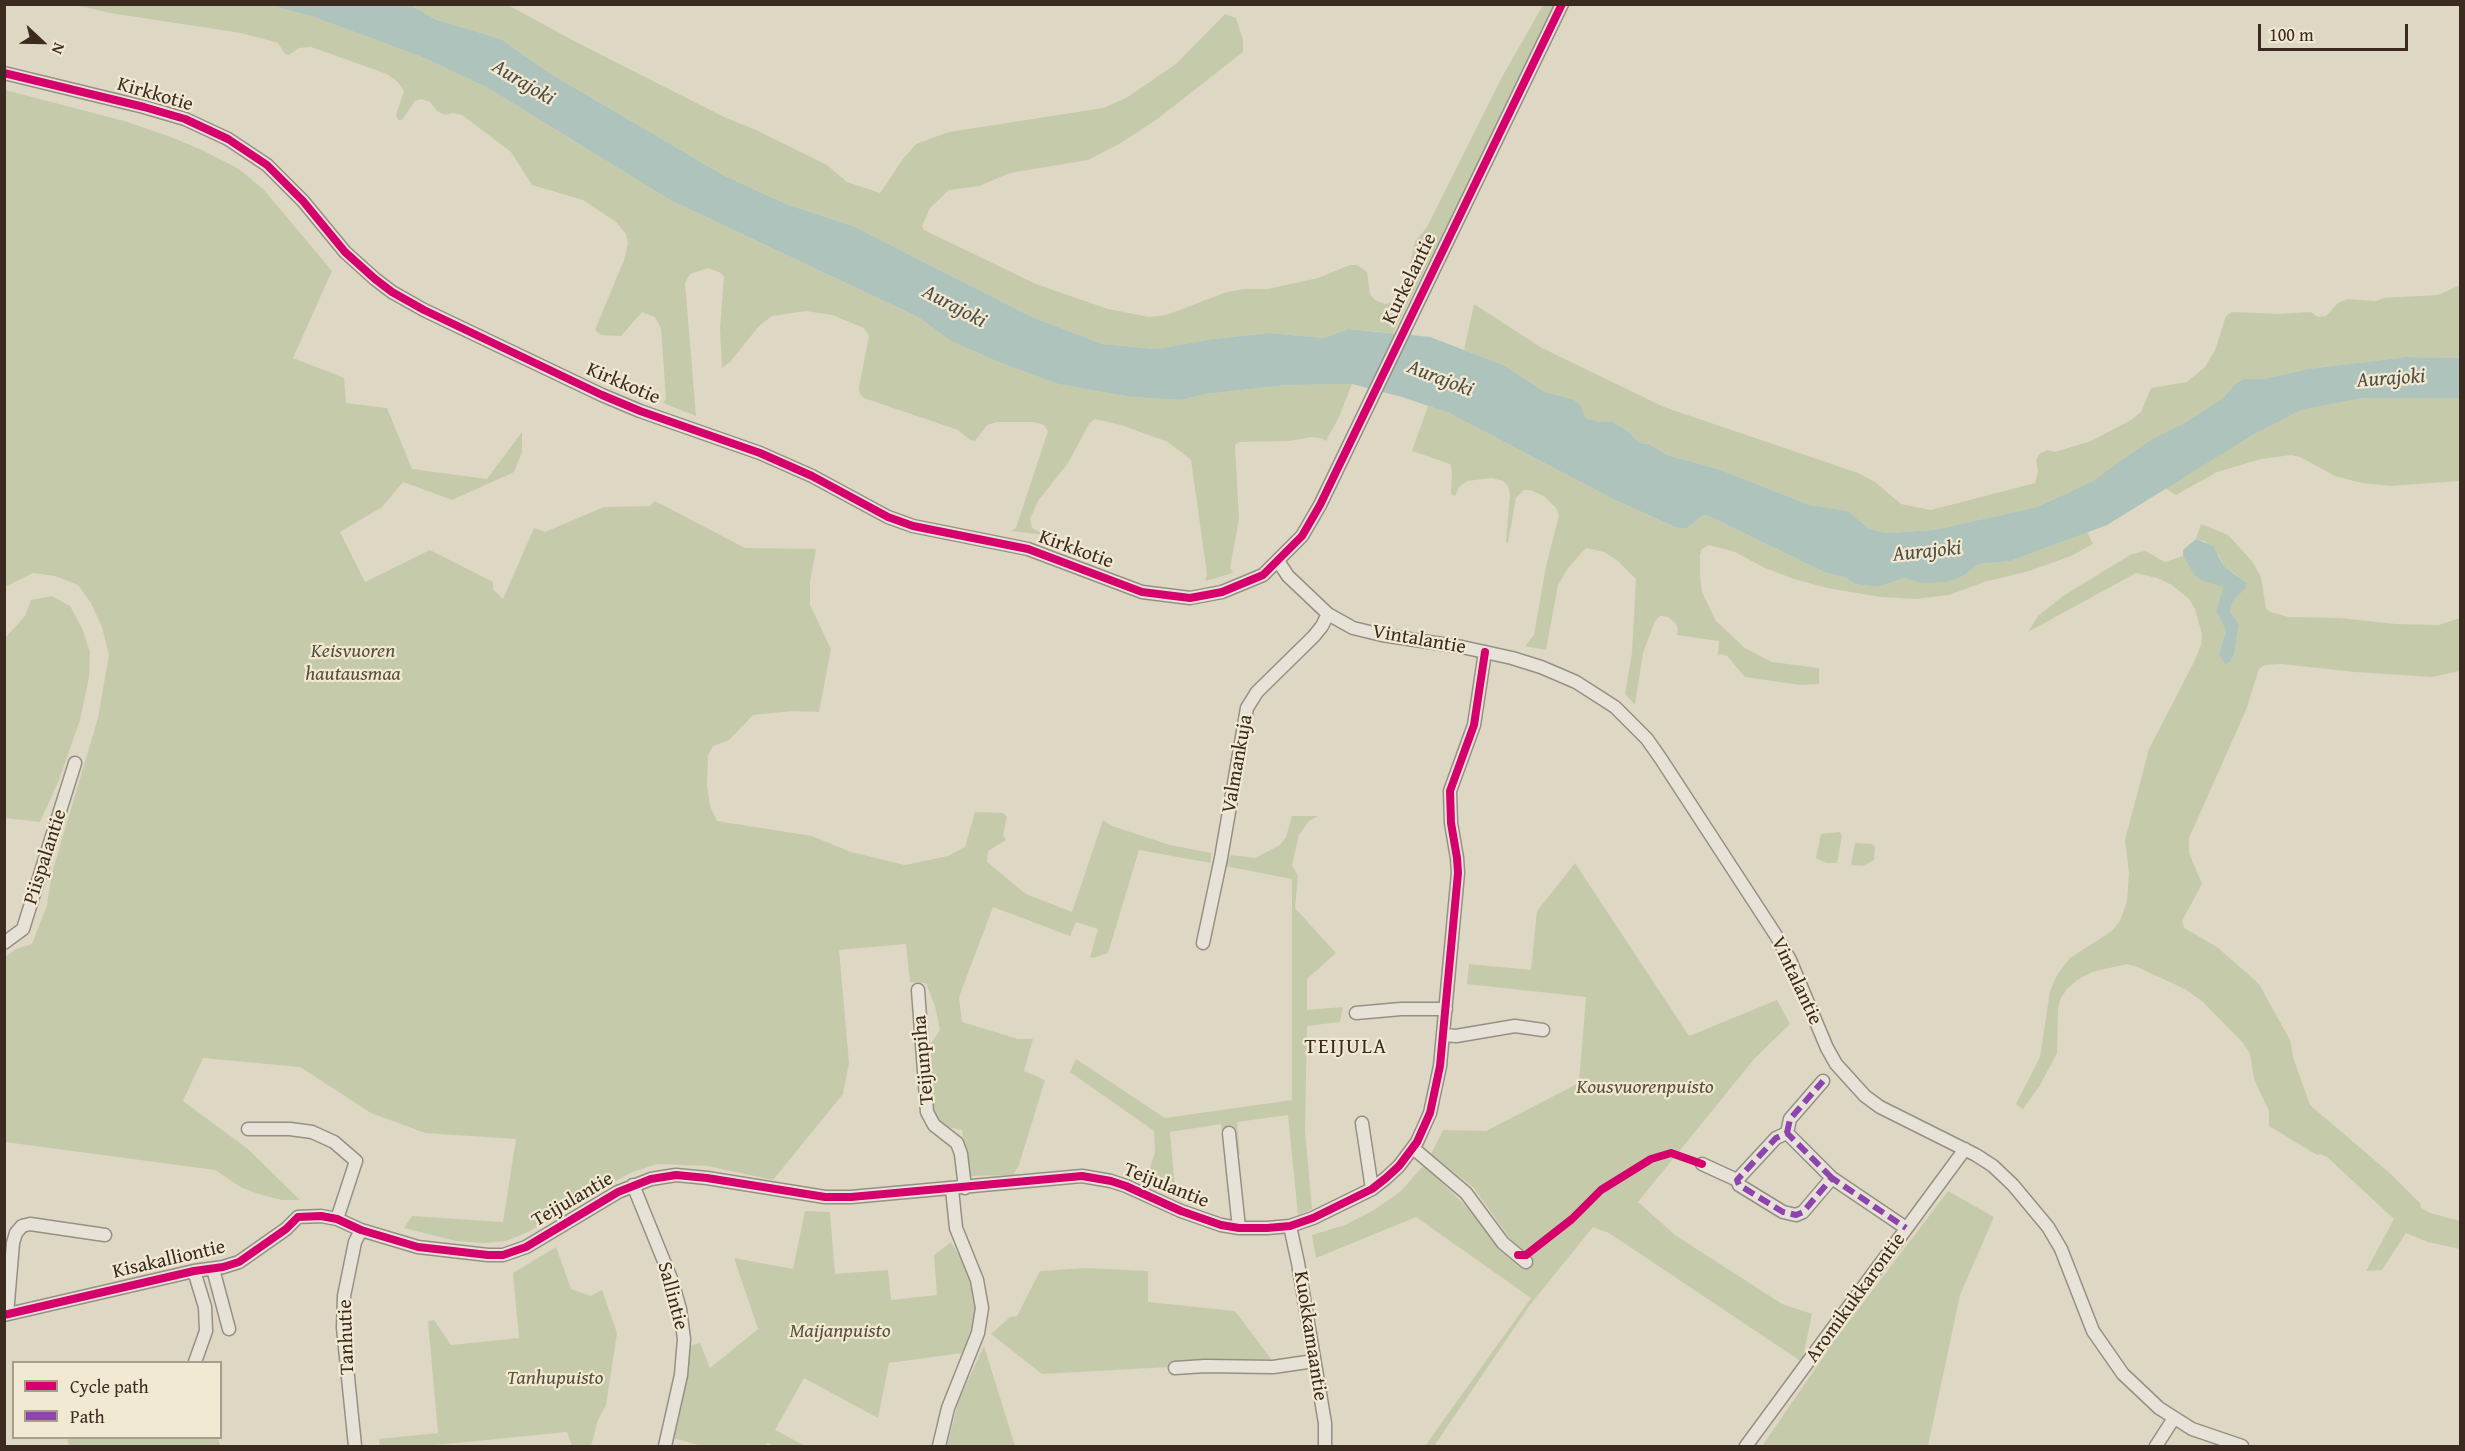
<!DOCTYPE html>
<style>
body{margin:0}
#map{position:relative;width:2465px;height:1451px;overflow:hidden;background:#ded7c4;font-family:"Gentium Book Plus",serif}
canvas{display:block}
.frame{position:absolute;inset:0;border:6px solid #3b2a1f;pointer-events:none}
.legend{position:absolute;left:12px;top:1361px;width:210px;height:78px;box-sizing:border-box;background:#f1e9d2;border:2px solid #a89d8a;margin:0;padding:8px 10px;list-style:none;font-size:18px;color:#3b2a1f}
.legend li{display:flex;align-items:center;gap:12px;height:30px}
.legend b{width:30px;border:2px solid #a89d8a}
.north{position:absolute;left:12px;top:12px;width:60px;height:60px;-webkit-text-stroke:4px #f1e9d2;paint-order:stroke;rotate:112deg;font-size:16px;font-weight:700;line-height:24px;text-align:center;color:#3b2a1f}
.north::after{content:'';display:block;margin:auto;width:21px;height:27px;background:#3b2a1f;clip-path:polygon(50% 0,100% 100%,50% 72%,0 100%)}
.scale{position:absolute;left:2258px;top:24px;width:150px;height:27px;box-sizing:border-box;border:3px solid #3b2a1f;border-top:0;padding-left:8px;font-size:18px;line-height:21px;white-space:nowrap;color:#3b2a1f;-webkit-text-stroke:4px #f1e9d2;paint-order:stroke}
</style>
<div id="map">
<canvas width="2465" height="1451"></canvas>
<div class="frame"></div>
<ul class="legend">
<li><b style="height:8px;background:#d6006c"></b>Cycle path</li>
<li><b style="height:8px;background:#8e44ad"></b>Path</li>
</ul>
<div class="north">N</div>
<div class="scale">100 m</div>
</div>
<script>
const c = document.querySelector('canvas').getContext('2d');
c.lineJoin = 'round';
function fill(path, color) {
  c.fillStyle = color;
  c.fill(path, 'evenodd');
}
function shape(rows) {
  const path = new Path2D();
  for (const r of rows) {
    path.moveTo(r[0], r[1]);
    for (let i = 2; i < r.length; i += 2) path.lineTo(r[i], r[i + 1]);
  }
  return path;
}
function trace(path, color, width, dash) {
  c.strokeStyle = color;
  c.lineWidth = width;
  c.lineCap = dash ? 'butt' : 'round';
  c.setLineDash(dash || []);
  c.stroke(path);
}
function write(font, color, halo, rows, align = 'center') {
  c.font = font + ' "Gentium Book Plus",serif';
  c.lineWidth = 4.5;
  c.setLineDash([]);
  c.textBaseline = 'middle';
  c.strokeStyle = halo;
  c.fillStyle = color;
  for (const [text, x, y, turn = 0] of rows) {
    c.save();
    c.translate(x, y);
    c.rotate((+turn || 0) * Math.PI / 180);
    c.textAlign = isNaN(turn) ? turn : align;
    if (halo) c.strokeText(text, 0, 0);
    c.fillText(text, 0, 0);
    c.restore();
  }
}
fill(shape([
 [76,5,270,5,311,16,422,57,488,88,670,200,918,317,951,341,996,361,1058,384,1131,397,1182,400,1206,394,1286,385,1352,384,1339,417,1326,441,1320,438,1311,437,1290,441,1239,442,1235,445,1239,519,1230,568,1233,573,1205,581,1207,574,1191,460,1168,442,1121,425,1095,419,1089,424,1068,463,1038,501,1030,519,1032,528,1045,535,1011,531,1016,528,1048,431,1044,425,1034,422,997,422,987,425,975,441,970,440,958,430,864,398,860,394,859,387,869,336,864,328,832,315,806,311,772,316,759,326,730,362,722,368,720,329,724,276,719,272,708,268,690,274,685,283,696,416,663,403,666,399,661,328,655,317,642,312,621,336,601,335,595,330,624,260,628,243,626,234,616,222,583,200,532,185,511,152,462,115,453,113,445,115,437,111,430,102,421,99,415,101,402,120,398,120,396,115,404,91,398,82,387,74,311,47,299,48,289,55,285,54,278,43,241,33,110,13],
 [410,5,508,5,576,42,724,117,756,130,827,165,847,182,880,193,903,159,916,144,949,132,1103,108,1126,98,1176,64,1225,14,1236,18,1243,40,1243,52,1156,120,1119,144,1088,160,1010,173,979,186,949,190,930,208,922,226,924,230,1036,284,1108,309,1149,317,1166,315,1227,292,1245,289,1268,289,1318,278,1350,265,1357,265,1367,272,1370,294,1375,300,1385,304,1395,301,1408,274,1415,242,1427,227,1502,77,1543,5,1557,5,1393,333,1348,329,1324,338,1269,333,1213,339,1157,349,1102,344,1032,317,853,226,786,204,725,176,549,73,501,39,437,20],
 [5,90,124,121,171,137,202,150,239,169,264,190,332,271,293,358,344,378,346,403,387,408,412,469,487,479,522,432,522,452,514,472,452,500,403,482,382,507,340,532,365,582,430,550,493,582,493,589,503,599,534,528,545,532,604,507,650,506,655,501,745,548,816,549,810,582,810,605,831,649,819,712,793,711,753,715,729,740,713,746,708,755,707,785,710,806,717,821,812,836,851,852,905,865,948,856,965,847,975,812,1003,813,1007,817,1003,835,1006,840,988,851,987,862,1026,894,1072,912,1103,820,1112,826,1170,845,1211,853,1211,863,1139,850,1108,953,1093,958,1090,957,1098,929,1076,922,1070,936,993,907,959,997,962,1022,1018,1039,1033,1039,1024,1071,1045,1080,1019,1165,1013,1175,969,1176,962,1130,941,1126,934,1116,930,1045,940,1030,935,1006,926,983,910,982,906,944,839,950,849,1063,843,1094,773,1180,708,1166,657,1164,630,1173,528,1232,506,1241,484,1243,456,1241,404,1228,412,1216,503,1222,516,1139,425,1133,371,1113,300,1067,203,1058,183,1101,248,1149,300,1200,282,1200,262,1195,242,1188,215,1170,5,1142,5,957,16,949,32,944,47,905,52,873,98,718,109,655,102,627,91,603,78,585,55,576,33,573,5,587],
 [2460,285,2460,358,2406,357,2308,369,2263,379,2244,379,2235,384,2222,399,2093,481,2037,507,1934,530,1888,533,1869,529,1848,511,1810,505,1718,469,1667,455,1649,444,1640,443,1628,431,1611,421,1599,422,1584,418,1581,406,1573,399,1545,392,1503,365,1464,350,1474,304,1542,348,1664,407,1858,473,1875,482,1901,504,1931,510,2035,483,2038,471,2036,460,2039,454,2047,450,2055,452,2091,441,2131,420,2141,412,2151,388,2187,382,2205,367,2215,350,2226,316,2232,312,2279,314,2311,312,2318,317,2326,316,2338,303,2347,299,2376,301,2383,298,2438,295],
 [2363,398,2460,398,2460,481,2390,486,2362,483,2335,476,2300,457,2291,455,2261,459,2217,472,2176,495,2165,488,2251,436,2301,410],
 [1428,406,1449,413,1615,500,1675,527,1686,529,1703,515,1709,516,1824,572,1844,577,1855,584,1878,587,1905,578,1921,583,1963,576,1979,564,2010,561,2087,532,2093,544,2071,556,2029,571,1984,582,1949,595,1916,599,1881,597,1827,588,1794,579,1765,568,1735,552,1709,545,1702,549,1700,555,1700,576,1702,592,1716,621,1745,648,1772,662,1819,668,1819,684,1800,685,1745,677,1727,656,1721,654,1718,656,1719,641,1677,635,1678,629,1676,624,1668,617,1660,616,1655,621,1643,653,1635,705,1625,694,1632,653,1636,579,1618,561,1604,552,1586,548,1568,568,1558,585,1546,650,1525,646,1534,635,1546,566,1559,515,1556,508,1544,496,1530,490,1524,490,1516,498,1508,543,1506,542,1510,494,1508,486,1503,481,1492,478,1467,481,1459,487,1455,496,1451,494,1452,471,1450,464,1412,451],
 [2201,524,2228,535,2252,561,2261,577,2266,609,2271,612,2288,617,2340,618,2396,624,2439,625,2460,618,2460,671,2432,677,2355,672,2282,664,2265,665,2259,669,2246,710,2189,838,2189,853,2202,884,2182,921,2184,928,2217,947,2259,984,2290,1040,2293,1057,2310,1105,2392,1175,2420,1203,2421,1208,2430,1213,2460,1221,2460,1249,2428,1242,2406,1233,2382,1270,2366,1271,2394,1219,2327,1157,2320,1154,2317,1155,2269,1126,2269,1111,2254,1079,2250,1054,2243,1043,2203,1002,2185,989,2137,967,2127,964,2092,972,2077,980,2067,989,2061,998,2058,1008,2057,1053,2040,1085,2023,1109,2016,1104,2040,1057,2050,991,2057,975,2070,958,2112,931,2120,921,2127,901,2129,873,2125,840,2149,749,2194,662,2201,645,2202,634,2195,609,2189,599,2172,585,2157,578,2136,573,2028,632,2038,616,2063,596,2132,554,2145,551,2165,562,2183,556,2195,576,2223,587,2216,611,2226,631,2219,654,2229,663,2234,655,2239,624,2230,612,2233,601,2245,589,2237,575,2224,566,2219,555,2205,541,2196,539],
 [52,596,70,606,82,628,90,652,89,677,80,720,59,780,40,822,5,818,5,638,25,616,31,600],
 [1292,816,1318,816,1309,821,1299,835,1292,865,1298,876,1295,908,1336,953,1307,979,1307,1010,1343,1007,1340,1022,1307,1026,1305,1131,1312,1209,1298,1215,1288,1115,1237,1122,1240,1155,1225,1157,1221,1124,1170,1132,1176,1199,1145,1184,1155,1152,1154,1131,1070,1072,1076,1059,1165,1118,1292,1100,1292,879,1225,866,1231,855,1255,858,1280,845,1286,837],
 [1840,832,1842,836,1837,863,1826,863,1816,858,1821,834],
 [1855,843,1872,844,1875,847,1874,860,1863,866,1851,865],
 [1575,863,1689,1036,1777,1000,1790,1024,1755,1058,1638,1202,1675,1235,1782,1304,1812,1314,1802,1362,1609,1233,1593,1227,1530,1305,1434,1446,1425,1446,1531,1298,1416,1217,1316,1258,1312,1235,1345,1225,1374,1210,1401,1191,1424,1165,1466,1206,1502,1251,1513,1243,1473,1187,1431,1154,1443,1130,1486,1131,1579,1083,1586,997,1467,984,1469,964,1531,970,1537,911],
 [1948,1191,1994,1217,1960,1295,1928,1446,1762,1446,1835,1340],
 [805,1211,830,1212,835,1274,888,1270,891,1300,937,1295,934,1255,951,1242,968,1270,976,1299,976,1315,972,1334,962,1353,889,1363,878,1418,804,1378,775,1430,805,1446,774,1446,767,1443,765,1446,702,1446,673,1438,689,1346,700,1343,710,1368,758,1329,734,1258,793,1269],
 [556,1247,571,1289,591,1296,602,1290,617,1333,606,1405,598,1420,591,1446,572,1446,567,1432,425,1446,380,1446,379,1439,438,1433,428,1321,434,1320,451,1345,519,1338,513,1273],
 [1086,1268,1148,1271,1148,1302,1235,1311,1271,1359,1259,1362,1042,1374,991,1334,1010,1317,1017,1316,1040,1271],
 [984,1346,1015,1446,947,1446,959,1399],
 [67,1438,218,1438,220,1446,69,1446]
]), '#c5cbaa');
fill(shape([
 [270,5,410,5,437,20,501,39,549,73,725,176,786,204,853,226,1032,317,1102,344,1157,349,1213,339,1269,333,1324,338,1348,329,1430,337,1503,365,1545,392,1573,399,1581,406,1585,418,1599,422,1611,421,1628,431,1640,443,1649,444,1667,455,1718,469,1810,505,1848,511,1869,529,1888,533,1934,530,2037,507,2093,481,2149,441,2181,425,2222,399,2235,384,2244,379,2263,379,2308,369,2406,357,2460,358,2460,398,2363,398,2301,410,2251,436,2107,525,2010,561,1979,564,1963,576,1946,582,1921,583,1905,578,1878,587,1855,584,1844,577,1824,572,1709,516,1703,515,1686,529,1675,527,1615,500,1449,413,1402,397,1352,384,1286,385,1206,394,1182,400,1131,397,1058,384,996,361,951,341,918,317,670,200,488,88,422,57,311,16],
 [2196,539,2213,546,2224,566,2246,583,2245,589,2233,601,2230,612,2239,624,2234,655,2229,663,2225,664,2219,654,2226,631,2216,611,2223,587,2201,580,2195,576,2183,556,2183,550]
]), '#aec3bb');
const minor = shape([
 [4,73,144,107,185,119,228,139,267,165,303,201,345,252,375,279,392,292,424,310,602,395,640,411,760,453,812,476,888,517,913,526,1028,549,1142,592,1190,598,1222,592,1263,575,1302,536,1320,505,1562,4],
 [1278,561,1288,576,1328,614,1353,628,1382,635,1462,647,1512,658,1541,667,1576,682,1615,707,1647,739,1661,759,1777,937,1790,960,1827,1048,1836,1064,1865,1096,1880,1107,1976,1155,1993,1166,2013,1185,2048,1227,2061,1249,2093,1331,2123,1374,2159,1408,2192,1429,2242,1446],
 [4,943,23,929,75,763],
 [1203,943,1221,858,1247,708,1257,692,1314,636,1322,626,1328,614],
 [918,990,927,1112,934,1125,957,1143,961,1154,965,1188],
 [1356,1013,1401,1009,1446,1009],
 [1444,1035,1456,1036,1515,1026,1543,1030],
 [1362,1123,1372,1189],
 [248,1129,290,1129,312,1132,334,1142,356,1161,337,1219],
 [1229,1133,1239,1228],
 [1787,1133,1790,1119,1823,1081],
 [1413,1148,1466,1193,1503,1243,1526,1262],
 [1702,1164,1737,1180],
 [1832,1178,1787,1133,1776,1138,1737,1180,1739,1185,1783,1212,1796,1215,1803,1212,1832,1178,1906,1228],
 [633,1185,672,1281,680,1309,684,1339,681,1375,665,1446],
 [1290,1226,1298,1263,1325,1423,1325,1446],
 [213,1269,229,1329],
 [194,1271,205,1307,206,1331,195,1362],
 [7,1314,13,1243,16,1233,22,1226,30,1224,105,1235],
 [4,1315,194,1271,223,1267,239,1262,286,1229,298,1217,321,1216,337,1219,361,1230,418,1247,488,1255,503,1255,526,1247,618,1192,651,1179,676,1175,707,1178,825,1197,851,1197,1082,1176,1111,1181,1126,1186,1181,1211,1221,1225,1239,1228,1267,1228,1290,1226,1313,1218,1372,1189,1386,1178,1399,1166,1417,1142,1430,1113,1440,1066,1458,873,1457,858,1451,823,1450,791,1474,725,1485,652],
 [1175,1368,1205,1366,1273,1367,1314,1361],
 [355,1446,343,1328,344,1296,355,1242,361,1230],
 [939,1446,948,1408,978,1333,982,1308,977,1280,956,1228,952,1189],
 [1746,1446,1965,1149],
 [2156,1446,2174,1418]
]);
trace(minor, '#969084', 15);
trace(minor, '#e6e2d8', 12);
trace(shape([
 [1787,1133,1790,1119,1823,1081],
 [1832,1178,1787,1133,1776,1138,1737,1180,1739,1185,1783,1212,1796,1215,1803,1212,1832,1178,1906,1228]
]), '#8e44ad', 6, [12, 6]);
trace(shape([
 [4,73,144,107,185,119,228,139,267,165,303,201,345,252,375,279,392,292,424,310,602,395,640,411,760,453,812,476,888,517,913,526,1028,549,1142,592,1190,598,1222,592,1263,575,1302,536,1320,505,1562,4],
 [1518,1255,1526,1255,1572,1219,1601,1190,1651,1159,1671,1153,1702,1164],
 [4,1315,194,1271,223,1267,239,1262,286,1229,298,1217,321,1216,337,1219,361,1230,418,1247,488,1255,503,1255,526,1247,618,1192,651,1179,676,1175,707,1178,825,1197,851,1197,1082,1176,1111,1181,1126,1186,1181,1211,1221,1225,1239,1228,1267,1228,1290,1226,1313,1218,1372,1189,1386,1178,1399,1166,1417,1142,1430,1113,1440,1066,1458,873,1457,858,1451,823,1450,791,1474,725,1485,652]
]), '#d6006c', 8);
write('20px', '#3b2a1f', '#f1e9d2', [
 ["Kirkkotie",155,95,16],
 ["Kurkelantie",1410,279,-64],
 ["Kirkkotie",623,384,23],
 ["Kirkkotie",1076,550,20],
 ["Vintalantie",1419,640,10],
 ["Valmankuja",1238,764,-80],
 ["Piispalantie",46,857,-72],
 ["Vintalantie",1796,981,65],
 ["Teijunpiha",924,1060,-95],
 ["Teijulantie",1166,1186,22],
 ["Teijulantie",573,1200,-30],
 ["Kisakalliontie",169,1260,-13],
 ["Sallintie",672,1296,75],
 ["Aromikukkarontie",1856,1298,-54],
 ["Kuokkamaantie",1310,1336,81],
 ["Tanhutie",347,1337,-92]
]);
write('italic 20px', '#58503c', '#f1e9d2', [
 ["Keisvuoren",353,652],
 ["hautausmaa",353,675],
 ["Kousvuorenpuisto",1645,1088],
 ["Maijanpuisto",840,1332],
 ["Tanhupuisto",555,1379]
]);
write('italic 21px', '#524e45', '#f1e9d2', [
 ["Aurajoki",523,83,31],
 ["Aurajoki",954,307,28],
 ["Aurajoki",1440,379,21],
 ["Aurajoki",2391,379,-4],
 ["Aurajoki",1927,552,-6]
]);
c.letterSpacing = '1.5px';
write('21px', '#3b2a1f', '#f1e9d2', [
 ["TEIJULA",1346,1048]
]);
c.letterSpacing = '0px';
</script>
